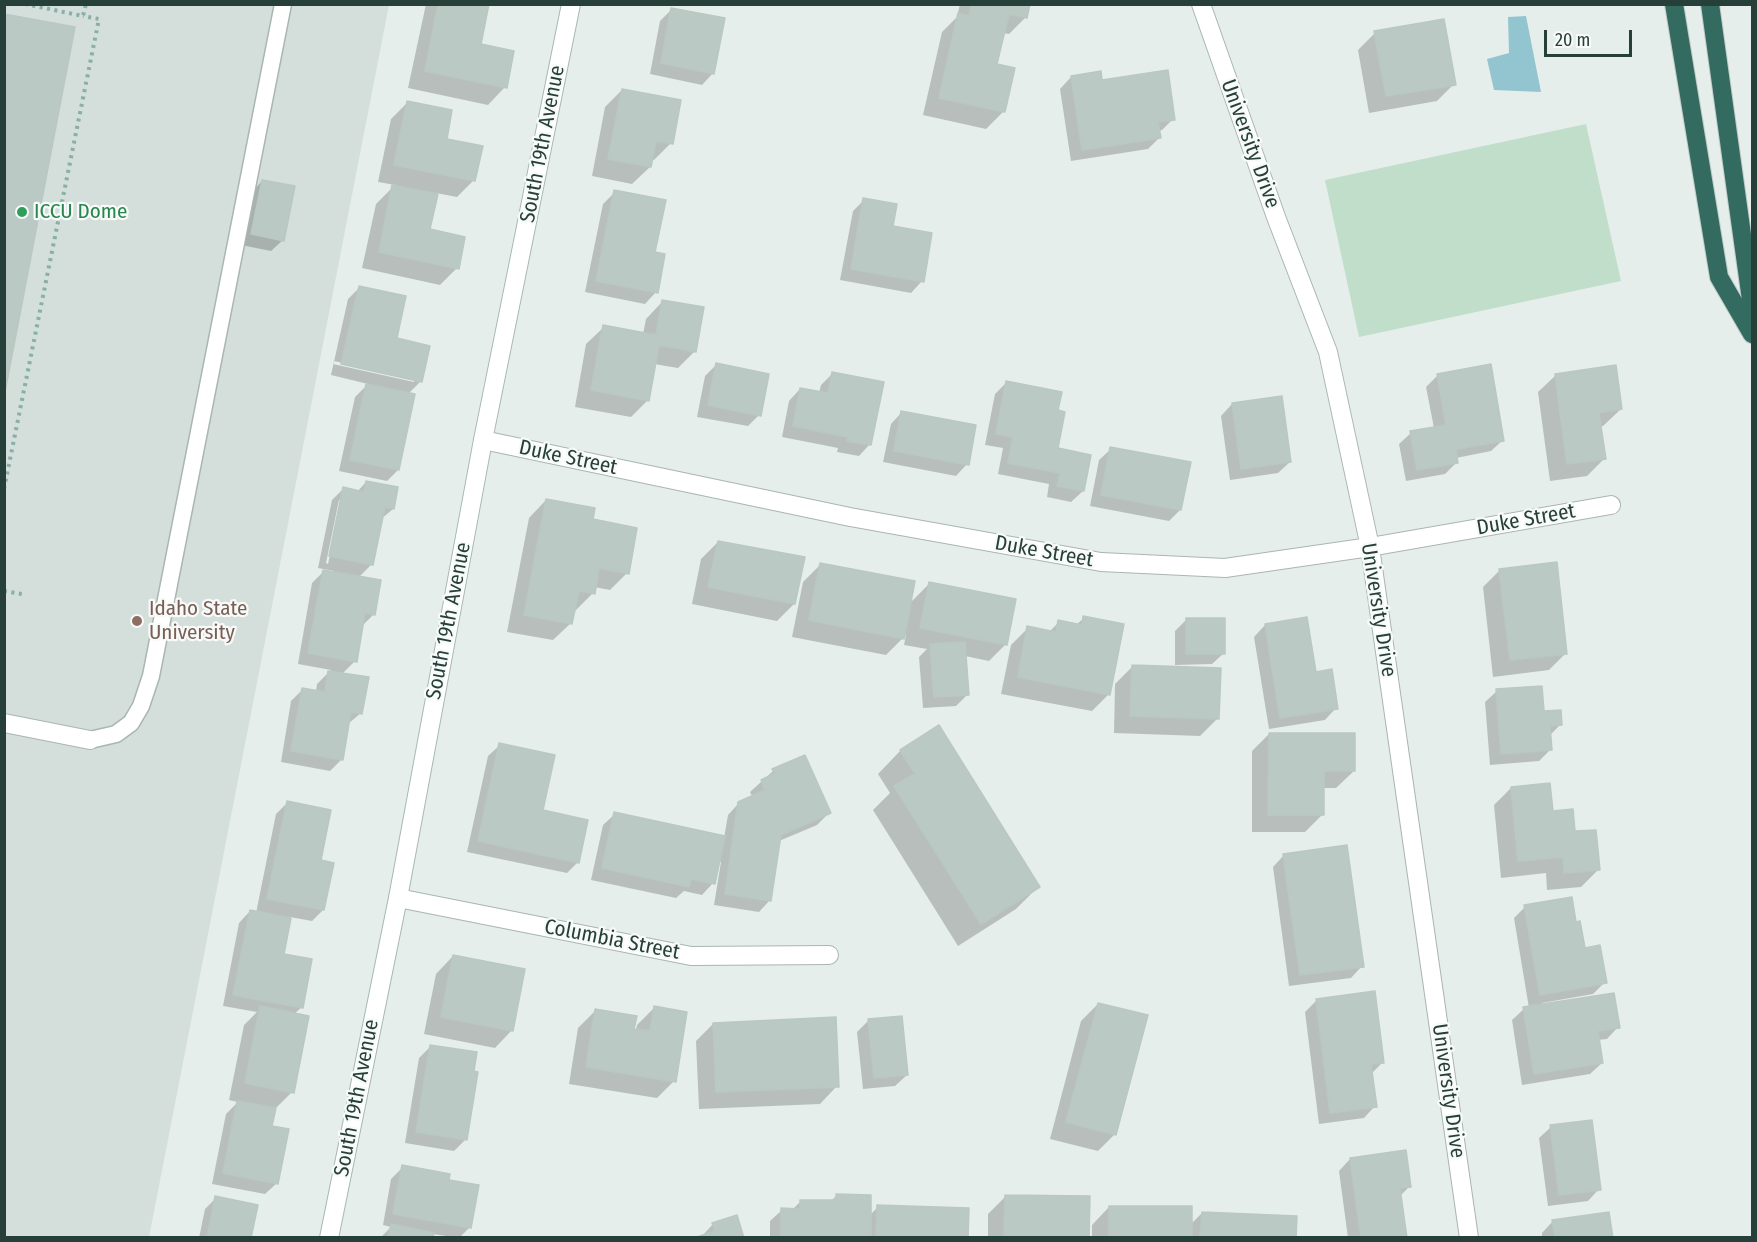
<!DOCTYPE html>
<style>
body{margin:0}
#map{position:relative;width:1757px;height:1242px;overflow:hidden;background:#e6eeeb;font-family:"Fira Sans Condensed",sans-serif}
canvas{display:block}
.frame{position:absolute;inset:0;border:6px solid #264039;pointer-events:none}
.scale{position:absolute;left:1544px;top:30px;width:88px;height:27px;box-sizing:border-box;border:3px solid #264039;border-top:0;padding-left:8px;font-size:18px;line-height:21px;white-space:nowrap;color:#264039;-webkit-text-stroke:4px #f7faf9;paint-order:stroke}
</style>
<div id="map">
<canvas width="1757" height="1242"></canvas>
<div class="frame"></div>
<div class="scale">20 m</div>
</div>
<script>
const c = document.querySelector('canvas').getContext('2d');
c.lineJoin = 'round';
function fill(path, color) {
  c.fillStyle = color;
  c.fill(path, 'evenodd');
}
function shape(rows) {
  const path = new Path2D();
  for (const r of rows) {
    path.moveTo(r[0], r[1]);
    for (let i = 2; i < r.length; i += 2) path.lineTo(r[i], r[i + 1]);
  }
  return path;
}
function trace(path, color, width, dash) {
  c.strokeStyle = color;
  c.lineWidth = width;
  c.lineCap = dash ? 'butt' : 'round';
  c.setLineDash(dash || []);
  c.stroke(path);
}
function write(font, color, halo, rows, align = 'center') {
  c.font = font + ' "Fira Sans Condensed",sans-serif';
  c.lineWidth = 4.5;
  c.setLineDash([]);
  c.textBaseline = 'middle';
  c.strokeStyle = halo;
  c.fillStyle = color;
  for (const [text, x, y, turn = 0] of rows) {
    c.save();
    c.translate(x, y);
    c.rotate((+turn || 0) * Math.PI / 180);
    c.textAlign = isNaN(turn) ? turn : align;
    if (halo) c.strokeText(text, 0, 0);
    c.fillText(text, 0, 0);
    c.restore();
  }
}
fill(shape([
 [5,5,389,5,149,1237,5,1238]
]), '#d4deda');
fill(shape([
 [1586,124,1621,281,1359,337,1325,180]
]), '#c0dec9');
fill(shape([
 [1526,16,1541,92,1494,90,1487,59,1509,53,1508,17]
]), '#92c5cf');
fill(shape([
 [426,4,487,4,479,45,505,87,488,105,408,88],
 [960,4,1029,4,1026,17,1009,34,1003,33,995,65,1003,112,986,129,923,115,942,32,957,17],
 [672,9,713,73,702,85,650,74,660,21],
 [1375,33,1454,84,1437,101,1369,113,1358,50],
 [1071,77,1101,82,1173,119,1162,130,1158,131,1159,138,1148,149,1071,161,1060,89],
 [622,90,671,143,654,160,651,160,650,167,632,184,592,176,605,107],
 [408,102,445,140,474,180,457,197,436,193,429,230,457,268,440,285,362,268,376,204,395,185,378,182,391,119],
 [262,181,283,240,271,251,241,245,251,193],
 [615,192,656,292,645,304,585,292,603,204],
 [864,200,891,227,922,281,911,293,840,280,853,211],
 [359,288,395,339,421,381,408,394,398,470,387,481,339,471,355,397,368,384,331,375,348,299],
 [334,361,414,379,414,382,333,364],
 [663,301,695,351,678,368,654,364,648,400,631,417,575,407,586,344,604,327,643,334,646,319],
 [716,365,759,415,748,426,697,417,705,376],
 [832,374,870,444,859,456,837,452,838,448,782,437,789,401,800,389,819,393,821,385],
 [1438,375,1503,440,1491,451,1456,458,1457,462,1445,474,1406,481,1399,444,1411,433,1434,428,1426,387],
 [1556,375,1621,409,1603,426,1600,427,1604,459,1587,476,1550,481,1538,392],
 [1006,383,1057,412,1056,449,1089,456,1083,491,1071,502,1047,497,1049,484,998,474,1003,448,985,445,995,394],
 [1232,404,1290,462,1278,473,1230,480,1221,416],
 [902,412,967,464,956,476,883,462,891,424],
 [1111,449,1180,510,1169,521,1090,506,1099,460],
 [366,482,397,488,393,509,380,520,371,565,358,578,374,614,362,626,355,661,342,674,361,713,348,724,342,759,330,771,281,762,291,701,302,690,316,692,317,684,331,670,298,664,312,583,323,572,333,574,334,571,318,568,332,500,343,489,357,492],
 [339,500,342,500,328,564,326,563],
 [546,500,591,521,627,573,610,590,594,587,593,593,576,610,573,610,571,623,553,640,507,632,529,518],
 [718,542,794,604,777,621,692,604,701,559],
 [820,565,910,603,930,583,1006,644,989,661,965,656,968,694,956,706,923,708,919,657,927,649,904,645,906,635,886,655,792,637,803,582],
 [1500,570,1566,653,1549,670,1493,677,1483,587],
 [1084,618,1109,694,1092,711,1001,694,1011,645,1028,628,1049,632,1059,622,1076,625],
 [1186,620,1224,653,1212,664,1175,665,1175,631],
 [1265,625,1314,673,1336,708,1325,720,1269,729,1254,637],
 [1132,667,1218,718,1200,736,1114,733,1115,684],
 [1497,691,1543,713,1560,725,1549,736,1550,750,1539,761,1490,765,1485,702],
 [939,727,1038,887,1016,909,958,946,873,810,890,793,878,774,900,751],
 [1269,734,1354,771,1336,788,1323,788,1322,815,1305,832,1252,832,1252,751],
 [500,745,541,811,578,862,567,873,467,852,488,756],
 [804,757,829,813,817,825,779,841,770,900,759,912,714,905,721,862,718,861,713,883,702,895,684,891,676,898,591,880,603,825,615,814,724,838,728,815,739,803,752,796,750,792,773,771],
 [1511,788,1552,812,1574,833,1598,870,1581,887,1547,890,1546,873,1501,878,1494,805],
 [287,803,319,861,323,910,312,921,290,917,282,955,302,1007,294,1014,292,1092,275,1109,271,1127,277,1183,265,1194,212,1184,226,1114,238,1102,229,1100,244,1025,257,1012,223,1006,239,923,250,911,256,913,276,814],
 [1284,855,1362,966,1351,978,1289,986,1273,867],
 [1525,907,1575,923,1584,950,1605,982,1593,994,1542,1003,1542,1006,1618,1027,1607,1039,1598,1040,1602,1063,1590,1074,1522,1085,1512,1020,1524,1009,1529,1008,1514,918],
 [453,956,512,1030,495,1048,424,1034,436,974],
 [1316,1001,1383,1062,1371,1074,1375,1106,1364,1118,1319,1124,1305,1012],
 [1098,1004,1115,1134,1098,1151,1050,1139,1081,1021],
 [654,1008,674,1081,657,1098,569,1084,578,1028,595,1011,636,1031,637,1025],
 [869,1020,907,1075,895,1086,863,1089,857,1032],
 [713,1024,837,1086,820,1104,699,1109,696,1041],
 [431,1046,472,1072,465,1140,454,1151,405,1143,419,1058],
 [1551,1127,1599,1189,1588,1201,1548,1206,1539,1138],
 [1350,1159,1410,1186,1400,1196,1405,1238,1348,1238,1339,1171],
 [403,1167,470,1227,459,1238,433,1234,432,1238,380,1238,391,1227,383,1225,391,1179],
 [836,1196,870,1215,878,1207,967,1238,770,1238,770,1221,782,1210,792,1210,801,1201,831,1201],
 [1005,1197,1088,1238,988,1238,988,1214],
 [216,1198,250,1238,199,1238,205,1209],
 [1109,1207,1190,1225,1202,1213,1295,1238,1092,1238,1092,1225],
 [1553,1221,1611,1238,1542,1238,1542,1233],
 [713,1224,742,1238,702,1236]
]), '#0003');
const building = shape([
 [438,4,489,4,481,44,514,51,507,88,425,71,438,4],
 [972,4,1030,4,1027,18,1009,14,997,64,1015,68,1005,112,939,98,958,13,969,16,972,4],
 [671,8,725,18,714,74,661,63,671,8],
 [4,14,75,27,4,397,4,14],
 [1444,19,1456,85,1386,96,1374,31,1444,19],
 [1168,70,1175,120,1158,122,1161,138,1082,150,1071,76,1101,71,1102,80,1168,70],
 [622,89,681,100,673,144,656,141,651,167,608,159,622,89],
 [407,101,452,110,447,139,483,146,475,181,394,165,407,101],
 [262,180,295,186,284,241,251,234,262,180],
 [392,185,438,194,430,229,465,237,459,269,379,252,392,185],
 [614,190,666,200,655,252,665,254,658,293,596,281,614,190],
 [863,198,897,204,893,226,932,233,924,282,851,269,863,198],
 [359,286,406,296,397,338,430,346,422,382,341,364,359,286],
 [662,300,704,307,696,352,659,345,649,401,591,390,603,325,656,335,662,300],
 [716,363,769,374,761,416,708,405,716,363],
 [1491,364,1504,441,1456,449,1458,463,1417,470,1410,431,1446,425,1437,374,1491,364],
 [1616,365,1622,409,1599,413,1606,459,1567,464,1555,374,1616,365],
 [832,372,884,382,871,445,847,441,848,437,793,426,800,388,828,393,832,372],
 [1006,381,1062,392,1058,410,1065,412,1058,448,1091,455,1084,491,1057,486,1060,473,1008,463,1013,437,996,434,1006,381],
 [366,384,415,394,399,470,350,460,366,384],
 [1282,396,1291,462,1241,469,1232,403,1282,396],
 [901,411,976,425,969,465,894,451,901,411],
 [1110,447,1191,462,1181,510,1101,495,1110,447],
 [366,481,398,487,394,509,385,507,373,565,329,556,343,487,364,492,366,481],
 [546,499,595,508,593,519,637,528,629,574,599,568,595,594,579,591,572,624,524,615,546,499],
 [718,541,805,557,795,604,708,587,718,541],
 [1557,562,1567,654,1510,660,1499,569,1557,562],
 [820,563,915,581,904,639,809,620,820,563],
 [323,570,381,580,375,615,365,613,357,662,308,653,323,570],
 [929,582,1016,599,1007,645,920,628,929,582],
 [1083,616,1124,624,1110,695,1018,677,1027,626,1056,632,1058,620,1082,625,1083,616],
 [1307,617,1316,672,1332,669,1338,709,1280,718,1265,624,1307,617],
 [1186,618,1225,618,1225,654,1186,654,1186,618],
 [965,642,969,695,934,697,930,644,965,642],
 [1132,665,1221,668,1219,719,1130,716,1132,665],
 [328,671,369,677,362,714,351,712,343,760,291,751,302,688,325,692,328,671],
 [1542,686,1544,711,1561,710,1562,725,1550,726,1552,750,1501,754,1496,689,1542,686],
 [939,725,1040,887,981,924,894,786,915,774,900,750,939,725],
 [1269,733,1355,733,1355,771,1324,771,1324,815,1268,815,1269,733],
 [499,743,555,755,543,810,588,820,579,863,478,841,499,743],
 [805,755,831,813,781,835,771,901,725,894,738,802,765,790,761,780,775,773,772,769,805,755],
 [1550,783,1553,811,1573,809,1575,831,1596,830,1600,870,1564,873,1563,857,1518,861,1511,787,1550,783],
 [287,801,331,810,321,860,334,863,324,910,267,899,287,801],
 [614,812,725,836,715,884,691,879,689,887,602,868,614,812],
 [1347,845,1364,967,1300,975,1283,854,1347,845],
 [1572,897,1576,922,1580,921,1585,948,1600,945,1607,983,1540,995,1524,905,1572,897],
 [250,910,291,918,284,954,312,959,303,1008,233,995,250,910],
 [453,955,525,969,513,1031,441,1017,453,955],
 [1375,991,1384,1063,1371,1064,1377,1107,1330,1113,1316,999,1375,991],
 [1614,993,1620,1028,1598,1031,1603,1063,1534,1074,1523,1007,1614,993],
 [1098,1003,1148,1015,1116,1135,1066,1122,1098,1003],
 [260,1006,309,1016,294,1093,245,1083,260,1006],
 [654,1006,687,1012,676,1082,586,1067,595,1009,637,1016,634,1029,650,1031,654,1006],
 [902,1016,908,1075,874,1078,868,1019,902,1016],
 [836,1017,839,1087,716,1092,713,1023,836,1017],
 [430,1045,477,1052,474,1071,478,1072,467,1140,416,1132,430,1045],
 [237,1101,276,1108,272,1126,289,1129,278,1184,223,1173,237,1101],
 [1592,1120,1601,1190,1559,1195,1550,1125,1592,1120],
 [1406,1150,1411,1187,1400,1188,1407,1238,1361,1238,1350,1158,1406,1150],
 [402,1165,450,1174,449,1180,479,1185,471,1228,393,1214,402,1165],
 [836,1194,871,1195,871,1238,781,1238,781,1208,800,1209,800,1200,836,1200,836,1194],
 [1005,1195,1090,1196,1089,1238,1004,1238,1005,1195],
 [215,1196,258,1205,251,1238,207,1238,215,1196],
 [877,1205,969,1208,968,1238,876,1238,877,1205],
 [1109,1206,1192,1206,1192,1238,1109,1238,1109,1206],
 [1202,1212,1297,1216,1296,1238,1200,1238,1202,1212],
 [1609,1212,1613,1238,1555,1238,1552,1220,1609,1212],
 [737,1215,744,1238,694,1238,715,1231,712,1223,737,1215],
 [391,1224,434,1233,433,1238,388,1238,391,1224]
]);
fill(building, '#bbc9c4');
trace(building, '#b9c8c2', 1.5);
const lane = shape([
 [90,740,116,734,131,723,141,706,151,676,283,4]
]);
const street = shape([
 [1201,4,1276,217,1328,352,1370,547,1469,1238],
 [483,440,850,517,1101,562,1225,568,1370,547,1611,505],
 [4,723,90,740],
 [398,898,691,956,829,955]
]);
const secondary = shape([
 [329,1238,398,898,483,440,571,4]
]);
const highway = shape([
 [1674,4,1719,277,1752,334],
 [1710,4,1752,307]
]);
trace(lane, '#a9b6b2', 19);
trace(street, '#a9b6b2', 20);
trace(secondary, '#a5b9b2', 20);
trace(highway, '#c2cac8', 20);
trace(shape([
 [25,4,83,16,86,4],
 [4,489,99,19,83,16],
 [4,591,22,594]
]), '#88b0a4', 4, [3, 4.5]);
trace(lane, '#fff', 16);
trace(street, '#fff', 18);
trace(secondary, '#fff', 18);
trace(highway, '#336b60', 18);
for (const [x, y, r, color] of [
 [22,212,6,"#2e9e5b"],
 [137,621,6,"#8d6e63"]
]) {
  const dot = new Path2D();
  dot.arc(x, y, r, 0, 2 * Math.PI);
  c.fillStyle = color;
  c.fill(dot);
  trace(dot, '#f7faf9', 2);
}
write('21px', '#264039', '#f7faf9', [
 ["South 19th Avenue",543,144,-79],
 ["University Drive",1250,144,70],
 ["Duke Street",568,458,12],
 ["Duke Street",1526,520,-10],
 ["Duke Street",1044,552,10],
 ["University Drive",1378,610,81],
 ["South 19th Avenue",449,621,-79],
 ["Columbia Street",612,940,11],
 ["University Drive",1448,1091,82],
 ["South 19th Avenue",357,1098,-79]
]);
write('21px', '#27864d', '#f7faf9', [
 ["ICCU Dome",34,212]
], 'left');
write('21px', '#785e54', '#f7faf9', [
 ["Idaho State",149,609],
 ["University",149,633]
], 'left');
</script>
